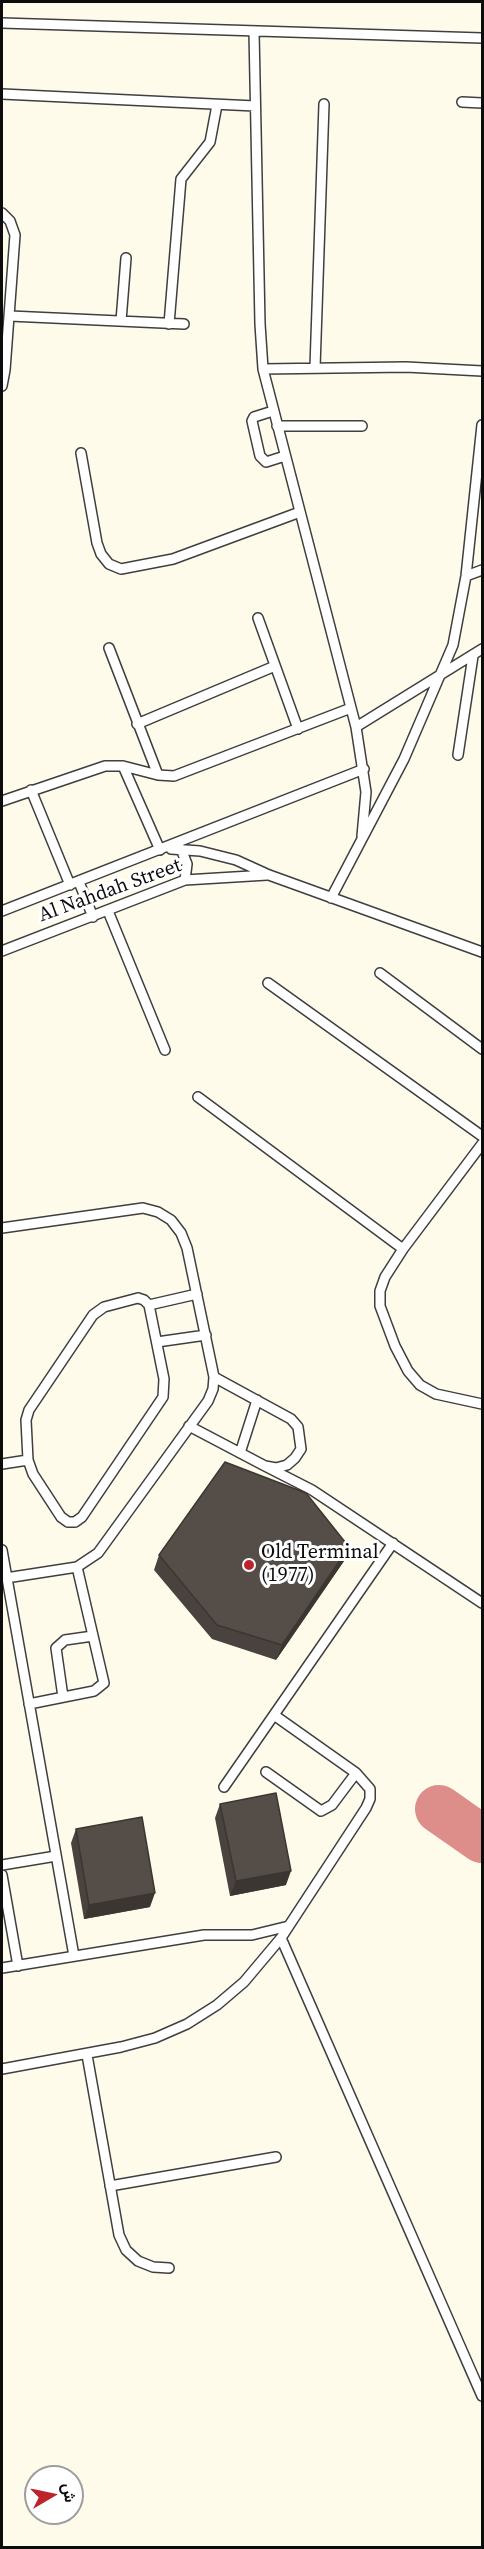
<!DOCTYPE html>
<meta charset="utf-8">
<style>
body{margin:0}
#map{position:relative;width:484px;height:2549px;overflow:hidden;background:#fffbeb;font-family:"Source Serif 4",Vazirmatn,serif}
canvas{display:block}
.frame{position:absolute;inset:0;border:3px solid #0c0c0c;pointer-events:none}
.north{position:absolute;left:24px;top:2465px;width:60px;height:60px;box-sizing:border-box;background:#fff;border:2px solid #9e9e9e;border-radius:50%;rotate:81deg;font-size:16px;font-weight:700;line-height:24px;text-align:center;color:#0c0c0c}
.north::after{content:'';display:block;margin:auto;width:21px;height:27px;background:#be222a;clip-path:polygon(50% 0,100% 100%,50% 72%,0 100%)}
</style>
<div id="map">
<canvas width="484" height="2549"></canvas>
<div class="frame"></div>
<div class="north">ش</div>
</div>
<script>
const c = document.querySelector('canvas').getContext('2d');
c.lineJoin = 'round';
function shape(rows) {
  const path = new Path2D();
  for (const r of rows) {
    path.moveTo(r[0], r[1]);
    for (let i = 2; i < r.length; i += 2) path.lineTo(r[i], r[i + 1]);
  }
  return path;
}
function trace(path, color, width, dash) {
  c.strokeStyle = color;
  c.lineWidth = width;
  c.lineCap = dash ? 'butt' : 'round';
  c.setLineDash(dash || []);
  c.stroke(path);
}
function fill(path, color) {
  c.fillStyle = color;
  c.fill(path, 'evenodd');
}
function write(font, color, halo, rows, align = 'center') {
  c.font = font + ' "Source Serif 4",serif';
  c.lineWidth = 6;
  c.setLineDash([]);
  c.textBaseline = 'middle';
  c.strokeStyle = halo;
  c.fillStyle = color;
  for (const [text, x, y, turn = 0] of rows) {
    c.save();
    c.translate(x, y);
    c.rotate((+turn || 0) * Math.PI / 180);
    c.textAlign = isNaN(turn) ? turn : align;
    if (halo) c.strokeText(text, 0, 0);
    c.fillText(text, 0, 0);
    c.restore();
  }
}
trace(shape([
 [439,1809,482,1839]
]), '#de8e8a', 48);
const service = shape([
 [2,23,482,38],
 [254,32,260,324,263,369,356,727,366,792,362,836],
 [2,94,255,106],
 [462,102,482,103],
 [2,213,10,221,15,235,5,370,2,386],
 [10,316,184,324],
 [121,321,126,258],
 [169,324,181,179,210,142,217,105],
 [315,367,324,104],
 [263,369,406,367,482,371],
 [273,411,254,417,252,421,260,456,266,462,285,456],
 [277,426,362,426],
 [81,453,97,543,101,554,109,564,121,569,173,559,300,512],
 [466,576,482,570],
 [258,618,298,729],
 [109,648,158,775],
 [137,724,275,666],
 [356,727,482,649],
 [458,755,473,656],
 [123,766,160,850],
 [31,790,70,885],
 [2,801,105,766,123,766,158,775,174,776,351,708],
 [171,849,200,851,236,860,269,875,482,952],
 [181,849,187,864,185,880],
 [79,882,93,917],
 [331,898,404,759,453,645,466,576,482,425],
 [2,911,364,769],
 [108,911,165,1050],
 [2,951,185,880,267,875],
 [380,973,482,1049],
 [268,983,482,1136],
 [198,1097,403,1249],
 [482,1144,403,1249,385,1277,380,1291,380,1306,395,1346,408,1371,420,1385,436,1394,482,1404],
 [2,1228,143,1208,158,1212,171,1220,181,1233,187,1248,214,1377,213,1389,208,1401,98,1553,77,1567,6,1578],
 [138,1298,144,1300,149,1305,164,1379,163,1397,82,1517,75,1522,68,1522,61,1517,33,1474,28,1460,26,1420,29,1410,93,1315,104,1307,138,1298],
 [149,1305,197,1294],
 [157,1342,206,1335],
 [189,1426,265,1466,276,1468,287,1465,295,1458,301,1449,298,1427,291,1419,214,1377],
 [240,1453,257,1400],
 [2,1464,28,1460],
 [265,1466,312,1490,482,1603],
 [2,1550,74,1956],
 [63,1697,56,1648,65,1640,93,1636],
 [29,1704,94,1691,104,1683,77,1567],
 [266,1772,321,1811,332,1805,356,1773],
 [224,1787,393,1543],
 [2,1865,56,1856],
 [2,1875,18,1966],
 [281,1938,482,2396],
 [2,1968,204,1935,252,1935,289,1926],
 [87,2055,119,2235,126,2250,138,2261,153,2267,169,2268],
 [2,2069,121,2047,155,2038,187,2024,217,2005,244,1982,281,1938,366,1808,370,1799,370,1789,356,1773,274,1715],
 [110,2186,276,2157]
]);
trace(service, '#3f3f3f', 12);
trace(service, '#fff', 9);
fill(shape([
 [349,1547,344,1561,276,1660,212,1639,154,1570,159,1555],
 [220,1804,286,1885,230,1896,215,1818],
 [76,1829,150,1907,84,1919,71,1843]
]), '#49423e');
fill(shape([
 [349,1547,344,1561,276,1660,282,1645],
 [291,1871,286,1885,230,1896,236,1881],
 [155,1893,150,1907,84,1919,89,1905]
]), '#3c3632');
const building = shape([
 [225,1462,306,1493,349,1547,282,1645,217,1625,159,1555,225,1462],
 [276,1793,291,1871,236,1881,220,1804,276,1793],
 [142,1817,155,1893,89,1905,76,1829,142,1817]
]);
fill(building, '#554d48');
trace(building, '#3c3632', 1.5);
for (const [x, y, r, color] of [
 [249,1565,6,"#be222a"]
]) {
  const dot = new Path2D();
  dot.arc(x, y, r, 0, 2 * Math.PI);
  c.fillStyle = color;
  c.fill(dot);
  trace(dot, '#fff', 2);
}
write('20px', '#0c0c0c', '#fff', [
 ["Al Nahdah Street",110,891,-20]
]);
write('20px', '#0c0c0c', '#fff', [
 ["Old Terminal",261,1553],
 ["(1977)",261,1576]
], 'left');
</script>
